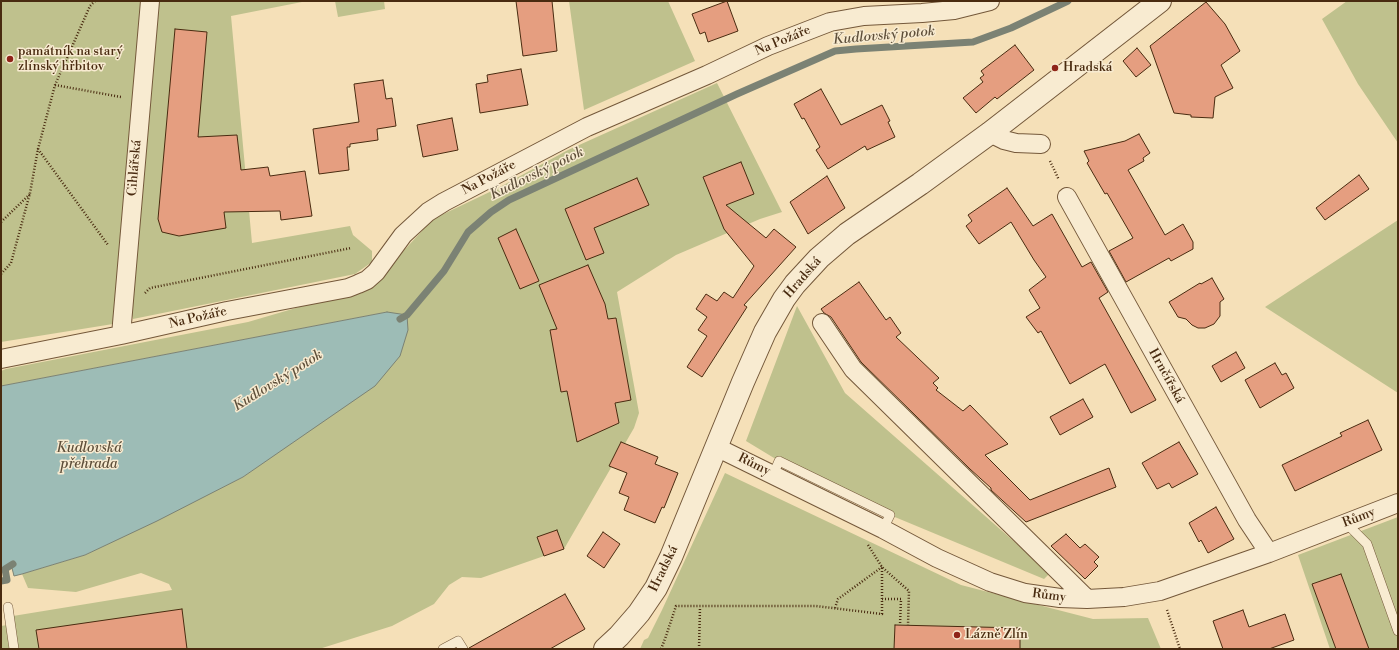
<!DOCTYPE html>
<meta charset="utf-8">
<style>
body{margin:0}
#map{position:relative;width:1399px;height:650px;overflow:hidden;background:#f5e0b8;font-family:"Libre Bodoni",serif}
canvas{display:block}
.frame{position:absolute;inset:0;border:2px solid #492b10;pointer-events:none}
</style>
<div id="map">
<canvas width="1399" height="650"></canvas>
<div class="frame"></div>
</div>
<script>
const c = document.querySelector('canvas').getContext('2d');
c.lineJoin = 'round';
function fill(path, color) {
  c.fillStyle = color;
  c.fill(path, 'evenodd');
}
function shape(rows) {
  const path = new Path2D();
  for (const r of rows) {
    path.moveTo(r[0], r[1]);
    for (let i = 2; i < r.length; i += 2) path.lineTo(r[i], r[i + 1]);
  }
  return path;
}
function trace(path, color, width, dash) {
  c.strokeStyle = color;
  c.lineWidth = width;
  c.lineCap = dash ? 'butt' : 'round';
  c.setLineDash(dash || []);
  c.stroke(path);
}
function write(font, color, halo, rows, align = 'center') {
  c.font = font + ' "Libre Bodoni",serif';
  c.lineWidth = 3;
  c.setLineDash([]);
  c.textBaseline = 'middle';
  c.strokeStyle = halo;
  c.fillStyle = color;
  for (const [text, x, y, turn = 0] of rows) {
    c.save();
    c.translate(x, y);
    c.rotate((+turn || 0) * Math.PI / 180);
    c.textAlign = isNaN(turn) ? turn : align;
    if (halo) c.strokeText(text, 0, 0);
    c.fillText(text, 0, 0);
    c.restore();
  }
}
fill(shape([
 [1,1,145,1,113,324,1,342],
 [159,1,307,1,231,16,252,243,350,226,353,235,372,251,372,262,355,274,133,319,129,302],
 [335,1,384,1,385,9,338,17],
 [569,1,668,1,695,61,584,110],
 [1347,1,1398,1,1398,143,1358,84,1322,19],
 [717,83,782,212,760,219,676,255,617,292,639,413,634,428,564,549,481,578,462,577,449,585,434,604,392,626,319,649,1,649,1,626,14,624,13,616,172,590,169,584,141,573,76,592,28,588,22,574,85,555,243,477,308,431,387,312,1,386,1,371,6,369,248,322,371,286,433,219,498,188,568,150],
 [1398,220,1398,393,1265,307],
 [797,306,845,393,1050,573,1044,579,890,515,779,461,746,441],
 [725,473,961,585,1093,619,1148,618,1161,649,640,649,644,640,648,638,662,610],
 [1398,517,1398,649,1330,649,1298,555]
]), '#bfc18d');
const water = shape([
 [387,312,407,315,408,330,400,356,375,386,243,477,157,521,85,555,22,574,14,576,12,568,1,570,1,386,387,312]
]);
fill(water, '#9dbcb6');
trace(water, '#7b8274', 1);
trace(shape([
 [400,319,407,315,444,271,468,232,491,212,509,200,737,94,835,51,856,49,973,42,1011,28,1068,1],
 [1,581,7,580,5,569,13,564]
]), '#7b8274', 7);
const building = shape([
 [516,1,552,1,557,51,523,56,516,1],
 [727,1,738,31,708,42,705,32,700,34,692,14,727,1],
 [1206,2,1225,24,1240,51,1221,65,1233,88,1215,97,1213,118,1191,117,1191,115,1174,113,1150,46,1206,2],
 [175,29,207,32,198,137,237,135,241,170,268,167,270,176,305,171,312,216,281,220,280,211,224,212,226,228,179,236,162,232,158,219,175,29],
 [1015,45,1034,70,997,99,995,97,976,113,963,98,983,82,980,78,984,75,981,71,1015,45],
 [1137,48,1151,65,1136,77,1123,61,1137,48],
 [521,69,528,105,480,113,476,84,488,82,487,75,521,69],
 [383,80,386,99,392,98,396,126,377,129,378,140,350,144,350,147,347,147,349,170,319,174,313,129,359,122,354,84,383,80],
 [821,89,841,125,882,105,890,121,888,122,895,137,867,150,865,146,828,169,816,150,820,147,804,118,802,119,794,104,821,89],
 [452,118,458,150,423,157,417,125,452,118],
 [1139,134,1150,153,1143,158,1144,161,1128,170,1165,235,1183,224,1193,242,1193,249,1171,261,1169,258,1126,282,1109,251,1133,238,1107,193,1105,194,1087,163,1089,161,1084,151,1125,141,1139,134],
 [741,162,754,194,726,205,766,238,774,229,796,247,744,305,747,307,702,377,687,367,707,336,698,330,707,317,696,309,706,294,717,301,724,292,733,298,754,266,724,229,703,177,741,162],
 [1359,175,1369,189,1325,220,1316,208,1359,175],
 [827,176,845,208,808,234,790,202,827,176],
 [637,178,649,205,594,228,604,253,586,260,565,209,637,178],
 [1007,188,1033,226,1052,214,1082,267,1091,262,1108,292,1099,298,1156,400,1131,413,1105,364,1070,384,1041,331,1038,333,1026,317,1040,308,1029,290,1046,277,1034,260,1011,222,979,244,966,226,972,221,968,215,1007,188],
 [516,229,539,281,520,289,498,238,516,229],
 [588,265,605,304,608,319,616,318,631,400,615,403,619,423,577,442,567,391,561,392,550,330,557,329,539,285,588,265],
 [1212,278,1224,299,1220,302,1220,316,1214,324,1205,328,1198,328,1192,325,1186,319,1178,317,1169,302,1200,283,1201,284,1212,278],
 [859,282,886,320,890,317,901,333,896,337,939,378,933,383,938,388,936,390,963,411,970,405,1008,444,985,455,1030,500,1109,468,1116,487,1026,522,991,490,991,488,970,469,861,362,831,317,824,313,821,309,859,282],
 [1236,352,1245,368,1221,382,1212,366,1236,352],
 [1275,363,1282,375,1286,373,1294,388,1260,408,1245,380,1275,363],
 [1083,399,1093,417,1060,435,1050,417,1083,399],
 [1368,420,1382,450,1295,491,1282,465,1342,436,1340,433,1368,420],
 [621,442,658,457,655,464,678,473,664,508,662,507,655,523,624,510,629,497,619,493,627,473,609,466,621,442],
 [1179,442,1198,474,1172,488,1169,483,1157,489,1142,463,1179,442],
 [1216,507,1234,539,1208,553,1201,540,1199,542,1189,523,1216,507],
 [557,530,564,549,544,556,537,537,557,530],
 [603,532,620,544,604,568,587,556,603,532],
 [1066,534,1080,548,1085,544,1099,557,1094,562,1098,566,1085,579,1051,546,1066,534],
 [1341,574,1369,649,1336,649,1312,584,1341,574],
 [565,594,585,629,550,649,469,649,469,648,565,594],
 [182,609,187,649,39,649,36,630,182,609],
 [1243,610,1249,627,1285,614,1294,640,1269,649,1223,649,1213,621,1243,610],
 [895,625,1020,628,1020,649,894,649,895,625]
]);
fill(building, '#e59e80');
trace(building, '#492b10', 1);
const service = shape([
 [773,475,779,461,890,515,883,529],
 [1346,523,1367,544,1398,631],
 [8,607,14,649],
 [443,649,458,641,463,649]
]);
const minor = shape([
 [990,133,1004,140,1016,143,1041,144],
 [1067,197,1247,520,1269,553],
 [822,323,853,369,1087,599],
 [121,335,150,1],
 [1,359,121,335,227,311,348,288,358,284,367,280,376,272,403,235,428,212,444,202,587,127,707,75,768,46,830,22,864,16,922,13,954,10,990,1],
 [716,447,883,529,937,558,990,582,1025,593,1060,598,1087,599,1124,597,1160,591,1269,553,1398,503]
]);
const tertiary = shape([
 [605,649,619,636,639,613,656,588,671,557,743,382,765,332,784,299,795,284,819,258,847,234,920,184,990,133,1160,1]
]);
trace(service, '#74583a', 10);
trace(minor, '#74583a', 20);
trace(tertiary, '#74583a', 24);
trace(shape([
 [55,85,121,97],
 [38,149,108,245],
 [1050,161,1059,180],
 [1,222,30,194],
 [1,274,11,263,30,193,38,149,55,85,90,6,95,1],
 [145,293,150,288,351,248],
 [868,545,882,567,909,591,908,625],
 [882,599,901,599,900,625],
 [835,608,838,599,882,567],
 [1167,610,1180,649],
 [661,649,665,639,676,606,816,606,882,614,882,567],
 [699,649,700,607]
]), '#492b10', 2.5, [1, 2]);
trace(service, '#f8ebd1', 9);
trace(minor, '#f8ebd1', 18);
trace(tertiary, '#f8ebd1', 22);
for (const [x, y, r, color] of [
 [10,59,4,"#8f2418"],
 [1055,68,4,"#8f2418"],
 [957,635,4,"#8f2418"]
]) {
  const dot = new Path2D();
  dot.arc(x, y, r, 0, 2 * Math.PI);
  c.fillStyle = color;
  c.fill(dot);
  trace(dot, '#f8ebd1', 1.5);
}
write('13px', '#492b10', '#f8ebd1', [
 ["Na Požáře",783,41,-23],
 ["Cihlářská",135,168,-85],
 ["Na Požáře",489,178,-28],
 ["Hradská",803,278,-49],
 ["Na Požáře",198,318,-13],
 ["Hrnčířská",1166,376,61],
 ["Růmy",754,465,26],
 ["Růmy",1359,518,-21],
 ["Hradská",664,569,-64],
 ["Růmy",1049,596,7]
]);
write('13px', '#492b10', '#f8ebd1', [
 ["památník na starý",18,52],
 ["zlínský hřbitov",18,67],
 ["Hradská",1063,68],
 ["Lázně Zlín",965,635]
], 'left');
write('italic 14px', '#5e4f3a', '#f8ebd1', [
 ["Kudlovský potok",884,36,-5],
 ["Kudlovský potok",537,174,-26],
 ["Kudlovský potok",278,381,-32],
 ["Kudlovská",89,449],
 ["přehrada",89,465]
]);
</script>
